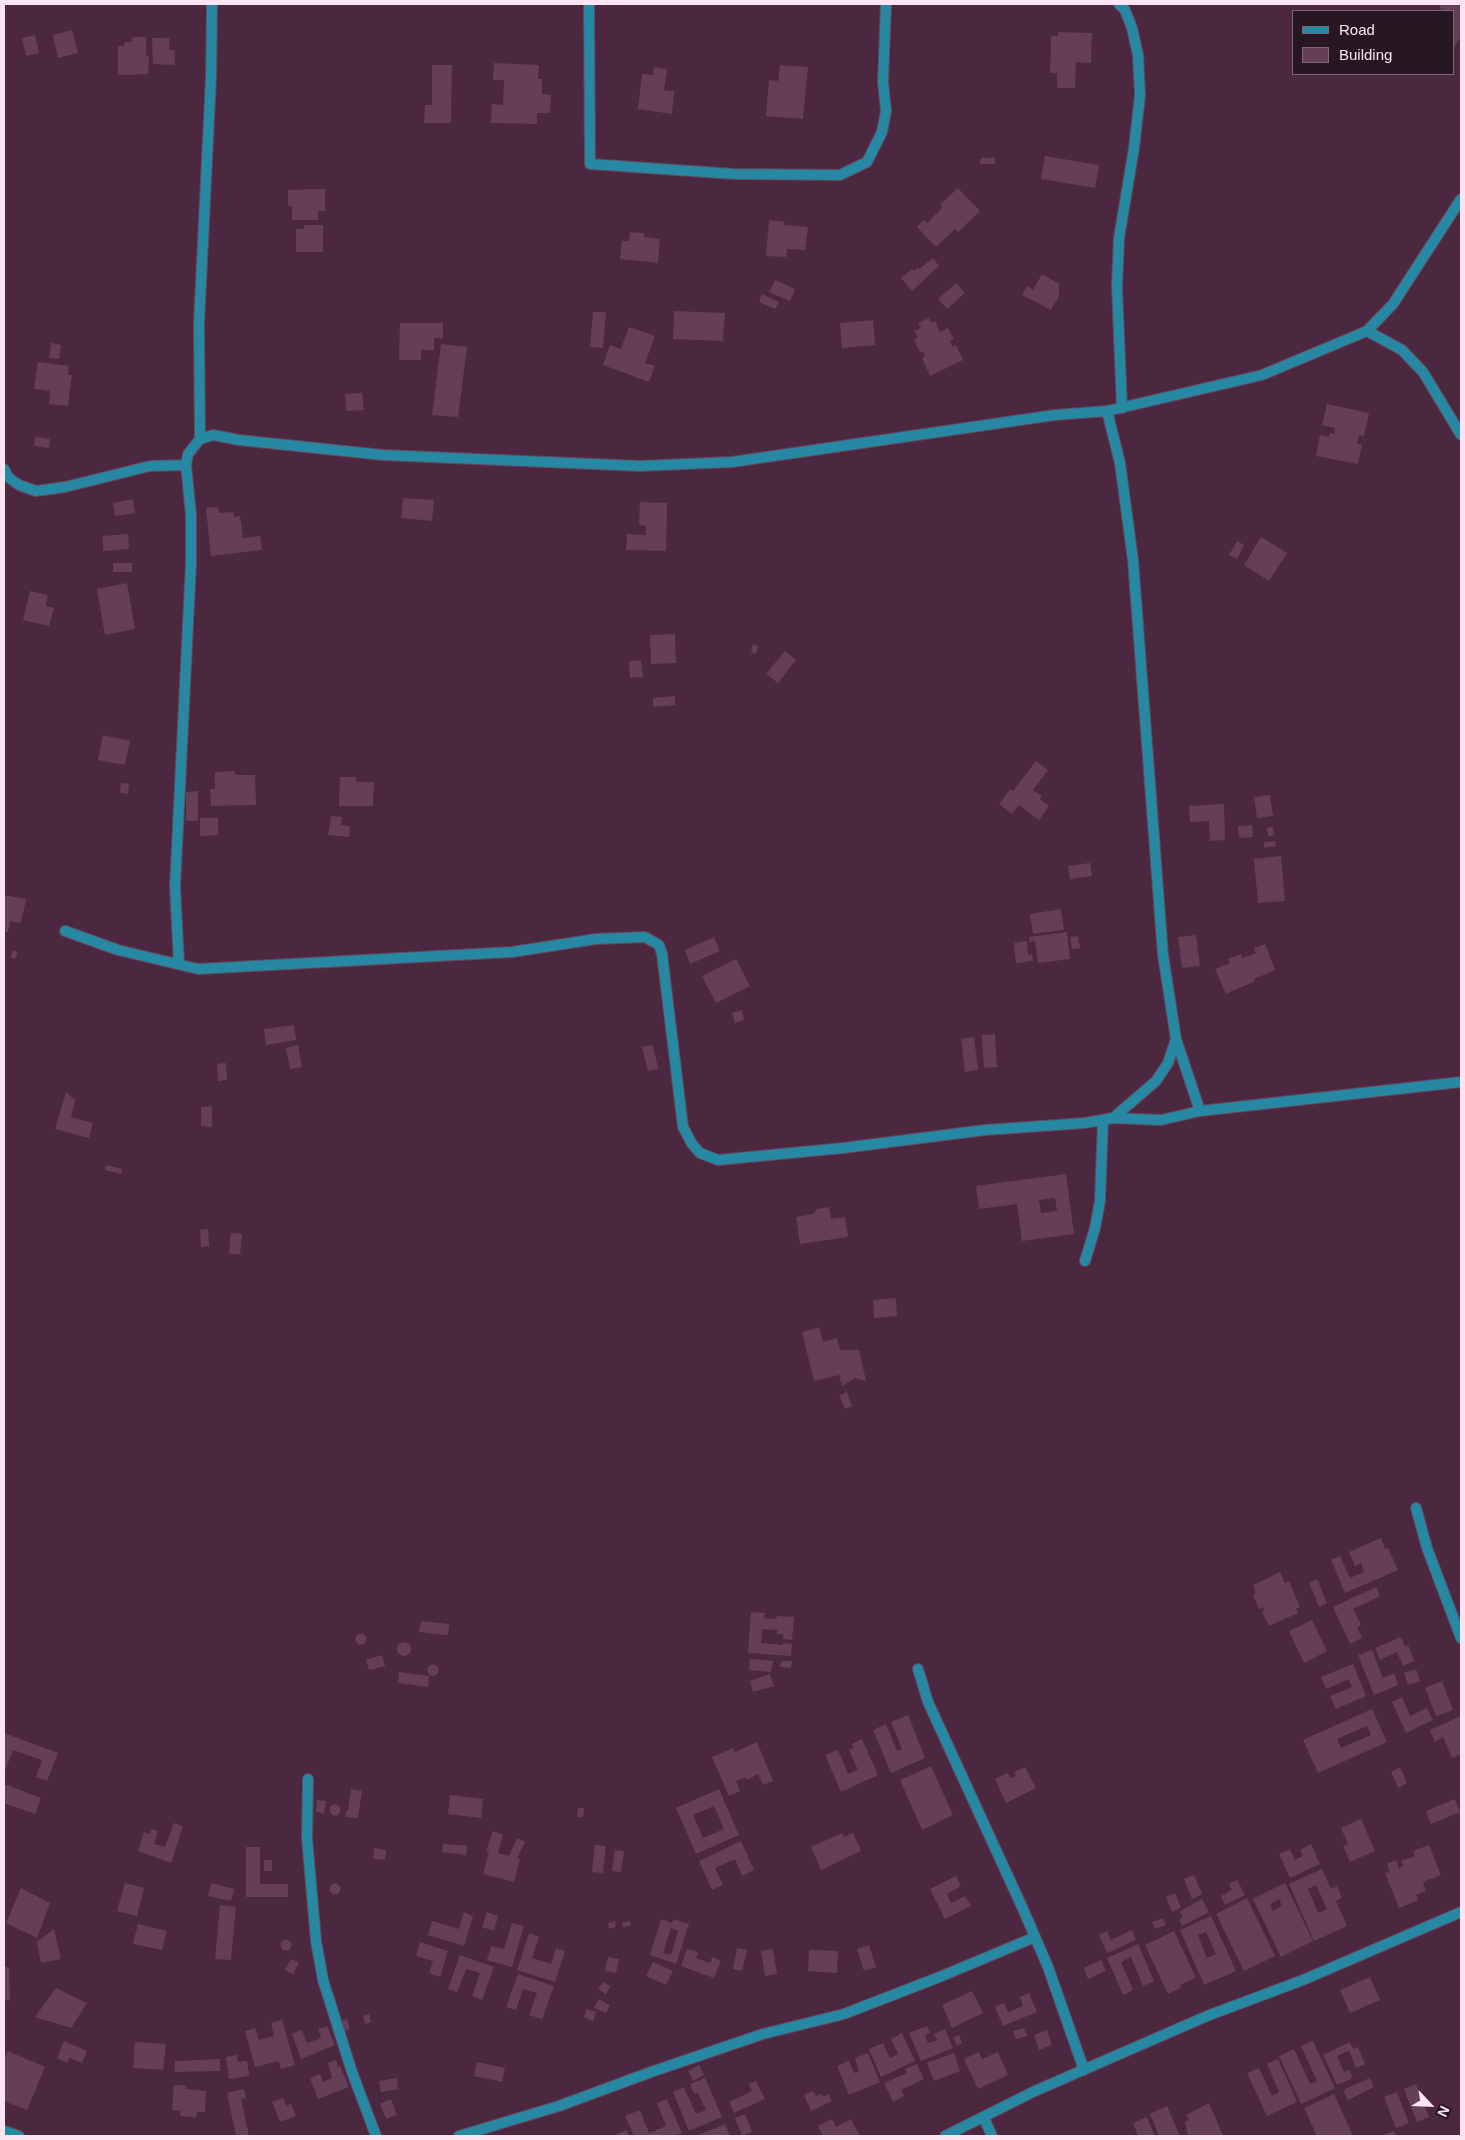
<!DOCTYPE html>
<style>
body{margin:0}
#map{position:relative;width:1465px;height:2140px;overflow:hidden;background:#4b283f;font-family:Arial,sans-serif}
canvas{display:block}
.frame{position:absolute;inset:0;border:5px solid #fce4f2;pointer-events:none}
.legend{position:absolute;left:1292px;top:10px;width:162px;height:65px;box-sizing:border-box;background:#271722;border:1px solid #7c6975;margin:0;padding:6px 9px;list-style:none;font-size:15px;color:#fce4f2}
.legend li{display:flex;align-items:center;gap:10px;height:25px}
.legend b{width:25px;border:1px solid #7c6975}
.north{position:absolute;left:1405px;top:2080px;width:50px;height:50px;-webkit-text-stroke:4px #271722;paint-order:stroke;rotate:115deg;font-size:14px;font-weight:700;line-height:20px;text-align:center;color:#fce4f2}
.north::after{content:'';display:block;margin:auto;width:18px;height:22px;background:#fce4f2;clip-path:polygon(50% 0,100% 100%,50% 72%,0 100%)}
</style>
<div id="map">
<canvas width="1465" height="2140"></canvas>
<div class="frame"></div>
<ul class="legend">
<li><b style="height:6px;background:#2688a3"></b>Road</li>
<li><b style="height:14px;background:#653f58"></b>Building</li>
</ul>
<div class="north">N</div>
</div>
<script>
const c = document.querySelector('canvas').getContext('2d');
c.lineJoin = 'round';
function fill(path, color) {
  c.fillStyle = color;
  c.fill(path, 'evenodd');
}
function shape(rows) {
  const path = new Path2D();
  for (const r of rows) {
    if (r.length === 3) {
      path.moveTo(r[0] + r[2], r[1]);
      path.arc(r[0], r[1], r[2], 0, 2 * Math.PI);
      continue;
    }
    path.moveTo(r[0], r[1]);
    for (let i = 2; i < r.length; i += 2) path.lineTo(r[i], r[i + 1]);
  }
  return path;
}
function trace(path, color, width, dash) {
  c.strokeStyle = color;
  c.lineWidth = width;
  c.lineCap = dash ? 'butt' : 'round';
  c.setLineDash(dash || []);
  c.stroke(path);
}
fill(shape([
 [1441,4,1461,4,1461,36,1454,48,1454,11,1445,11,1439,8],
 [72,30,78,53,58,58,53,35],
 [1058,32,1092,33,1091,63,1076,62,1075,88,1057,88,1057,73,1050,73,1051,36,1058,36],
 [35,35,39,53,26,56,22,38],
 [133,37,146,37,146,55,149,56,148,74,118,75,118,46,124,46,125,42,131,42],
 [152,38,169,38,169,50,175,50,175,65,153,64],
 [494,63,539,65,538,79,542,79,542,94,551,95,550,113,537,113,537,124,491,123,492,104,503,105,504,80,493,80],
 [432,65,452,65,451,123,424,123,425,105,432,105],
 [780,65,808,67,803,119,766,116,769,80,778,81],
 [654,67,667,69,664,90,674,91,672,114,638,109,642,74,653,75],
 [1045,156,1099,165,1095,188,1041,179],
 [981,158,995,158,995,164,980,164],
 [958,188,980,211,958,232,955,229,936,247,917,227,924,220,927,223,943,207,940,205],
 [325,189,325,211,318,211,318,220,292,220,292,206,288,206,288,190],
 [769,220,785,222,784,225,808,227,805,250,787,249,786,257,766,256],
 [305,225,323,225,323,252,296,252,296,229,303,229],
 [630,232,644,233,644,237,660,239,658,263,620,259,622,241,629,241],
 [933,258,939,266,912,291,901,278,912,269,914,271,918,268,919,269],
 [1042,274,1059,284,1059,296,1051,310,1022,295,1027,286,1033,290],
 [775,280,795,289,790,301,769,292],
 [956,283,965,293,947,309,938,299],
 [762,294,779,302,775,309,759,302],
 [674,311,725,313,723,341,673,339],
 [593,312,606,312,603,348,590,347],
 [929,318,931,323,935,321,940,332,948,328,954,339,950,341,953,347,956,345,963,360,930,376,922,358,925,356,922,351,920,352,914,340,918,338,914,331,921,328,918,323],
 [873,320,875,345,842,348,840,323],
 [400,323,443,323,443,338,434,338,434,350,421,350,421,360,399,360],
 [629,327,655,336,645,363,655,366,649,382,603,365,610,345,621,349],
 [51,343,61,345,59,359,49,358],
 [441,344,467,347,458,417,432,415],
 [38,362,69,366,68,375,72,375,68,406,49,404,50,391,34,389],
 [362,393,364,410,346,411,345,394],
 [1327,404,1369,413,1364,436,1359,435,1357,444,1362,445,1358,464,1316,456,1320,435,1329,437,1330,433,1334,434,1335,428,1322,425],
 [35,437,50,439,49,448,34,446],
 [403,498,434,500,432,521,401,518],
 [133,499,135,513,115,516,113,503],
 [640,502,667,503,666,551,626,550,627,534,646,535,646,526,639,525],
 [218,507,219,513,233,512,234,517,240,516,243,538,260,536,262,550,211,556,206,508],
 [128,534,129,549,103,551,103,536],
 [1261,537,1287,553,1269,581,1244,565],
 [1237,541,1244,545,1237,559,1229,555],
 [113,563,132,563,132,572,113,572],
 [127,583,135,629,105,635,97,589],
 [30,591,48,595,46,606,54,608,49,626,23,620],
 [675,634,676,663,651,664,650,635],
 [753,644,758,646,756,654,751,652],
 [785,651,796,660,778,683,766,674],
 [641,660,643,677,630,678,629,661],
 [675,696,675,705,653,707,653,698],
 [103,735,130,741,125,765,98,760],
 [1036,761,1048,770,1033,790,1042,796,1040,799,1049,806,1039,820,1019,805,1012,814,999,804,1010,789,1013,791],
 [235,771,235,775,255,775,256,805,211,806,210,789,215,789,215,772],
 [340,777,356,777,356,782,374,782,373,806,339,806],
 [121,783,129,784,128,794,120,793],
 [198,791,198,821,186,821,186,792],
 [1270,795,1273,816,1257,818,1254,797],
 [1224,804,1225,840,1210,841,1209,821,1190,822,1189,806],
 [331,816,342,817,341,825,350,826,349,837,328,835],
 [200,818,218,818,218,835,200,836],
 [1252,825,1253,837,1239,838,1238,826],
 [1273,827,1274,835,1268,836,1267,828],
 [1275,841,1276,846,1264,848,1264,842],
 [1281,856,1285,901,1258,903,1254,859],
 [1090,863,1092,876,1070,879,1068,866],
 [4,895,26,899,21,923,10,921,8,932,4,931],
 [1061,909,1064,930,1033,934,1030,914],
 [1067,932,1070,959,1038,963,1035,941,1030,942,1029,937],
 [1196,935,1200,966,1182,968,1178,937],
 [1078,936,1080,948,1072,949,1070,937],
 [714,937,720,951,690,964,685,950],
 [1027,941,1028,955,1032,954,1033,961,1016,963,1014,943],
 [1265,944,1275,970,1254,979,1255,981,1226,994,1215,969,1230,963,1228,959,1241,954,1242,958,1256,953,1254,948],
 [13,950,18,952,15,959,10,957],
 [736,959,750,986,716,1003,702,976],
 [742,1010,744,1020,735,1023,732,1013],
 [294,1025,296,1040,266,1045,264,1029],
 [995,1034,997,1067,984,1068,982,1035],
 [974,1037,978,1070,965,1072,961,1039],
 [298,1045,302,1067,290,1069,286,1048],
 [653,1045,658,1069,648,1071,642,1047],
 [226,1063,227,1080,218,1081,217,1064],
 [66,1092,75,1100,71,1117,93,1123,89,1138,55,1129],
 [212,1106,212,1127,201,1126,201,1107],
 [106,1165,122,1169,121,1174,105,1170],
 [1066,1174,1074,1234,1022,1241,1017,1204,979,1209,976,1186],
 [1055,1198,1057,1211,1041,1213,1039,1200],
 [829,1207,831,1219,845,1217,848,1237,800,1244,796,1217,813,1214,817,1209],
 [208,1229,209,1246,201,1247,200,1230],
 [231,1233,242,1234,240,1254,229,1254],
 [896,1298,897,1316,874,1318,873,1300],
 [819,1327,823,1342,837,1338,840,1350,859,1350,866,1381,855,1378,842,1386,839,1375,814,1381,802,1332],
 [847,1392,852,1406,845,1409,839,1395],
 [1381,1538,1385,1549,1388,1548,1398,1570,1345,1593,1331,1560,1340,1556,1350,1578,1364,1572,1361,1563,1355,1566,1349,1552],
 [1280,1572,1285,1583,1289,1581,1300,1607,1296,1609,1298,1613,1269,1626,1262,1612,1264,1611,1263,1607,1259,1609,1253,1595,1256,1593,1253,1585],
 [1317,1579,1327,1603,1319,1607,1309,1583],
 [1376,1587,1380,1596,1353,1609,1361,1625,1357,1627,1362,1638,1350,1644,1333,1607],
 [751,1612,765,1613,764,1618,776,1619,777,1616,794,1617,792,1640,783,1639,783,1634,777,1634,777,1630,762,1629,761,1643,783,1645,783,1643,792,1644,791,1656,748,1653],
 [1312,1620,1327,1651,1304,1663,1289,1631],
 [421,1621,449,1624,448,1635,419,1632],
 [361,1639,5.5],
 [1401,1637,1405,1647,1408,1645,1414,1661,1403,1666,1397,1652,1380,1660,1375,1648],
 [404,1649,7],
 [1372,1650,1383,1678,1394,1673,1398,1685,1374,1695,1358,1655],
 [382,1655,385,1666,369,1670,366,1660],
 [750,1659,773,1661,771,1672,749,1670],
 [781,1661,792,1661,791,1668,780,1667],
 [1353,1664,1366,1696,1336,1709,1330,1696,1352,1687,1349,1679,1326,1689,1321,1677],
 [433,1670,5.5],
 [1416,1669,1420,1681,1408,1685,1404,1673],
 [399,1672,429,1676,428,1687,398,1683],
 [770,1674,774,1686,753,1692,750,1681],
 [1442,1681,1453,1710,1436,1716,1425,1688],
 [1402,1697,1410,1716,1427,1708,1433,1720,1406,1733,1392,1702],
 [1372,1709,1387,1742,1318,1773,1303,1740],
 [1367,1726,1371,1735,1341,1748,1337,1739],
 [908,1715,925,1758,891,1773,873,1730,886,1724,897,1751,902,1749,891,1722],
 [1461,1716,1461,1754,1452,1758,1443,1737,1435,1742,1430,1730],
 [4,1733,58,1753,47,1781,36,1777,42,1760,13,1750,4,1773],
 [862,1739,878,1775,841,1792,825,1755,838,1750,848,1774,858,1770,849,1750,854,1748,852,1744],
 [757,1742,773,1781,763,1785,758,1774,746,1780,745,1777,736,1781,740,1791,729,1796,712,1757,733,1748,735,1752],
 [931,1766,953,1815,922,1830,900,1780],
 [1025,1767,1036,1788,1006,1803,995,1779,1008,1773,1010,1778,1016,1776,1014,1772],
 [1400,1767,1407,1783,1398,1788,1391,1772],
 [4,1784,41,1798,35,1814,4,1803],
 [351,1789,362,1791,358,1818,345,1817,346,1810,348,1811],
 [719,1789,739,1835,696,1854,676,1808],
 [714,1806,724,1829,703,1838,693,1815],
 [450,1795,483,1799,481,1818,448,1814],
 [1455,1799,1460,1812,1431,1824,1426,1811],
 [317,1800,326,1801,324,1813,316,1812],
 [335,1810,5.5],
 [578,1808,584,1808,583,1817,577,1817],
 [1361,1819,1375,1851,1350,1862,1343,1846,1348,1844,1341,1828],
 [174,1823,183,1826,171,1863,138,1851,144,1832,150,1834,151,1829,158,1831,154,1844,165,1847],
 [493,1831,503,1835,498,1853,509,1856,517,1838,525,1842,517,1858,520,1859,514,1882,483,1874,489,1852,486,1851],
 [842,1833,844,1837,853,1833,861,1851,821,1870,811,1847],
 [741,1841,754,1870,742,1876,735,1859,715,1868,723,1885,712,1890,699,1861],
 [443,1844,467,1846,466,1855,442,1852],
 [1311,1844,1320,1864,1290,1878,1279,1854,1290,1849,1295,1860,1303,1856,1300,1850],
 [595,1845,606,1846,603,1873,592,1872],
 [1429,1845,1441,1875,1423,1882,1426,1891,1416,1895,1418,1900,1399,1908,1385,1873,1390,1872,1387,1864,1396,1860,1399,1868,1403,1866,1401,1861,1415,1856,1413,1851],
 [246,1847,260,1847,260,1884,288,1884,288,1897,246,1897],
 [374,1848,386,1850,385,1860,373,1859],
 [615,1850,624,1851,621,1872,612,1871],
 [264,1860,272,1860,272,1871,264,1871],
 [1322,1869,1331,1889,1337,1886,1342,1898,1336,1901,1347,1926,1314,1941,1289,1884],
 [1316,1885,1327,1909,1318,1913,1308,1889],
 [1194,1875,1202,1894,1192,1899,1184,1879],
 [956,1876,961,1886,947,1894,951,1903,965,1896,971,1906,945,1919,930,1889],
 [1237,1880,1245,1895,1225,1905,1221,1896,1232,1890,1229,1884],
 [125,1883,144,1888,137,1916,117,1911],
 [211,1883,234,1889,231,1901,208,1896],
 [1285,1883,1313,1941,1281,1957,1253,1899],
 [1279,1899,1282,1906,1273,1911,1270,1904],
 [335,1889,5.5],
 [21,1888,50,1903,37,1938,6,1923],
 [1175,1893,1181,1908,1172,1912,1166,1897],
 [1247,1898,1275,1956,1244,1971,1216,1914],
 [1202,1899,1209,1912,1182,1926,1179,1920,1183,1917,1180,1911],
 [220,1905,236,1907,231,1960,215,1959],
 [464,1912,473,1916,464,1946,428,1935,432,1921,459,1929],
 [487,1912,498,1916,494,1931,482,1927],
 [1211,1916,1236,1971,1204,1985,1180,1930],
 [1206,1932,1216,1954,1207,1958,1198,1935],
 [1163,1918,1166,1925,1155,1929,1152,1922],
 [661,1919,672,1923,673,1919,689,1924,676,1964,650,1955],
 [671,1928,678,1931,671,1955,663,1953],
 [615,1921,616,1927,609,1929,608,1923],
 [630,1921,631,1925,623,1927,622,1923],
 [512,1923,524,1926,512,1967,487,1960,491,1946,504,1949],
 [138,1924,167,1931,162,1950,133,1944],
 [54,1929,61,1959,41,1963,37,1942],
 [1132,1930,1136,1940,1107,1953,1099,1935,1107,1931,1111,1940],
 [1174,1931,1196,1978,1180,1985,1181,1988,1168,1994,1145,1945],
 [529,1933,539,1937,532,1958,551,1964,556,1948,565,1951,555,1982,517,1970],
 [286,1945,5.5],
 [420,1942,448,1951,440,1977,429,1973,433,1961,416,1956],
 [1138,1944,1154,1981,1143,1986,1131,1957,1121,1962,1133,1990,1123,1995,1107,1958],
 [869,1945,876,1967,864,1971,857,1949],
 [737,1948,747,1950,742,1971,733,1969],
 [687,1949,698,1952,696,1958,710,1963,712,1957,721,1961,714,1978,681,1966],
 [773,1949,777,1974,765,1976,761,1951],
 [809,1950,838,1951,837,1973,808,1971],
 [460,1955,494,1967,482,2000,472,1996,480,1973,466,1969,457,1992,448,1989],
 [608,1957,619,1959,616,1973,605,1971],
 [291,1959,299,1963,293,1974,285,1970],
 [1101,1960,1106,1971,1088,1979,1084,1968],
 [653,1962,673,1971,666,1985,646,1976],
 [4,1966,9,1968,10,2001,4,1999],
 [518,1974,554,1986,542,2019,529,2015,537,1993,523,1989,516,2010,506,2007],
 [1370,1977,1380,2000,1350,2013,1340,1990],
 [603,1982,610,1986,606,1994,598,1989],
 [56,1988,87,2003,71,2028,35,2017],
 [972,1991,983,2013,952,2028,942,2005],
 [1029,1993,1037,2012,1003,2026,995,2007,1004,2003,1008,2012,1023,2006,1020,1997],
 [599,1999,610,2005,606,2013,594,2008],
 [587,2009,596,2012,593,2021,584,2017],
 [369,2014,371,2022,365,2024,363,2016],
 [347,2019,350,2029,342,2032,339,2021],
 [282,2020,295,2065,281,2069,279,2061,255,2067,245,2031,255,2028,259,2040,274,2036,271,2023],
 [327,2026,335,2045,301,2059,292,2034,302,2030,307,2043,321,2038,318,2029],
 [927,2026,930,2033,925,2035,928,2043,937,2040,934,2034,945,2029,953,2048,921,2061,909,2033],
 [1024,2028,1027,2036,1016,2039,1013,2031],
 [1047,2030,1052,2045,1039,2050,1034,2035],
 [902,2033,915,2061,881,2077,869,2049,883,2043,890,2058,898,2054,891,2039],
 [959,2035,962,2043,957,2046,953,2038],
 [64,2041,87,2051,82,2063,70,2058,67,2063,57,2058],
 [1313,2041,1335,2088,1301,2104,1279,2056,1294,2049,1310,2084,1317,2081,1301,2046],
 [135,2042,166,2044,163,2070,133,2068],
 [1350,2042,1353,2049,1358,2047,1365,2064,1356,2068,1349,2051,1337,2056,1344,2072,1349,2070,1353,2078,1337,2085,1323,2055],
 [8,2051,45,2067,27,2110,4,2101,4,2060],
 [979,2052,982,2059,998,2052,1008,2075,978,2089,964,2059],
 [868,2053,880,2082,849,2095,837,2066,849,2061,854,2073,859,2071,855,2058],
 [954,2053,960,2071,934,2081,927,2063],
 [237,2055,238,2062,247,2061,249,2076,229,2079,226,2057],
 [220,2059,220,2071,175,2072,175,2061],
 [1278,2059,1297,2102,1267,2116,1247,2073,1259,2068,1272,2096,1279,2092,1267,2064],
 [336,2060,338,2067,340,2066,349,2087,318,2099,310,2078,320,2074,323,2082,332,2078,328,2063],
 [477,2062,505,2068,502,2082,474,2076],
 [917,2064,924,2079,901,2090,904,2096,893,2102,884,2083,907,2073,905,2069],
 [699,2065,704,2075,693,2081,688,2071],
 [397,2078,398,2089,381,2092,379,2081],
 [705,2078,722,2117,689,2131,673,2092,684,2087,696,2114,706,2110,698,2093,694,2094,690,2084],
 [1370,2078,1374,2087,1348,2100,1343,2090],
 [756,2081,765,2099,734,2113,729,2102,752,2091,749,2084],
 [1416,2084,1429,2117,1417,2122,1404,2089],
 [174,2085,187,2086,186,2089,206,2091,205,2112,197,2112,196,2117,180,2116,181,2111,172,2110],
 [244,2089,246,2098,241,2099,249,2136,236,2136,227,2093],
 [813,2091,816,2096,821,2094,823,2097,828,2094,832,2101,811,2111,804,2095],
 [1397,2092,1409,2123,1396,2128,1384,2097],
 [1334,2094,1353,2136,1317,2136,1304,2108],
 [283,2098,286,2106,291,2104,296,2116,280,2122,272,2102],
 [391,2099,397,2115,386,2119,380,2104],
 [667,2099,682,2133,675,2136,634,2136,625,2116,640,2110,649,2133,666,2126,657,2103],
 [1209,2103,1223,2136,1188,2136,1185,2122,1189,2120,1186,2115],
 [1167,2106,1180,2136,1159,2136,1150,2114],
 [745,2114,752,2132,742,2136,735,2118],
 [1147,2117,1155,2136,1138,2136,1133,2123],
 [832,2119,836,2127,851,2119,860,2136,823,2136,818,2126],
 [725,2124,730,2136,696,2136],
 [627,2130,629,2136,617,2136,616,2134],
 [1394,2131,1396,2136,1381,2136]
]), '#653f58');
const street = shape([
 [589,4,590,164,734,174,840,175,867,162,882,132,886,111,883,82,886,4],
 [1119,4,1125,10,1132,28,1138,55,1140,95,1134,148,1119,238,1117,287,1122,408],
 [1367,331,1402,350,1423,372,1461,435],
 [1107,411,1120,463,1133,560,1163,955,1176,1039,1200,1111],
 [200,439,199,323,211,78,212,4],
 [4,469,8,477,19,485,36,491,65,487,150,466,186,465],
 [65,931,118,950,198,969,512,952,596,939,645,937,659,945,662,954,683,1127,692,1144,700,1153,718,1160,843,1148,985,1130,1085,1123,1113,1118,1161,1120,1200,1111,1461,1082],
 [179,964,175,887,191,563,191,515,186,465,188,454,200,439,213,435,239,440,383,455,640,466,732,462,1055,415,1107,411,1262,375,1367,331,1393,304,1461,199],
 [1113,1118,1156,1081,1168,1063,1176,1039],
 [1085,1261,1095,1228,1100,1201,1103,1120],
 [1416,1508,1427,1548,1461,1638],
 [918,1669,928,1702,1023,1909,1048,1967,1084,2070],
 [308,1779,307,1838,316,1941,323,1980,352,2072,376,2136],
 [984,2118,992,2136],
 [4,2131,19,2136],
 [459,2136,559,2106,651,2072,763,2034,844,2014,942,1976,1035,1937],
 [945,2136,1035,2091,1207,2016,1303,1980,1461,1912]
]);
trace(street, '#67465c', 12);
trace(street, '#2688a3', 10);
</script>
